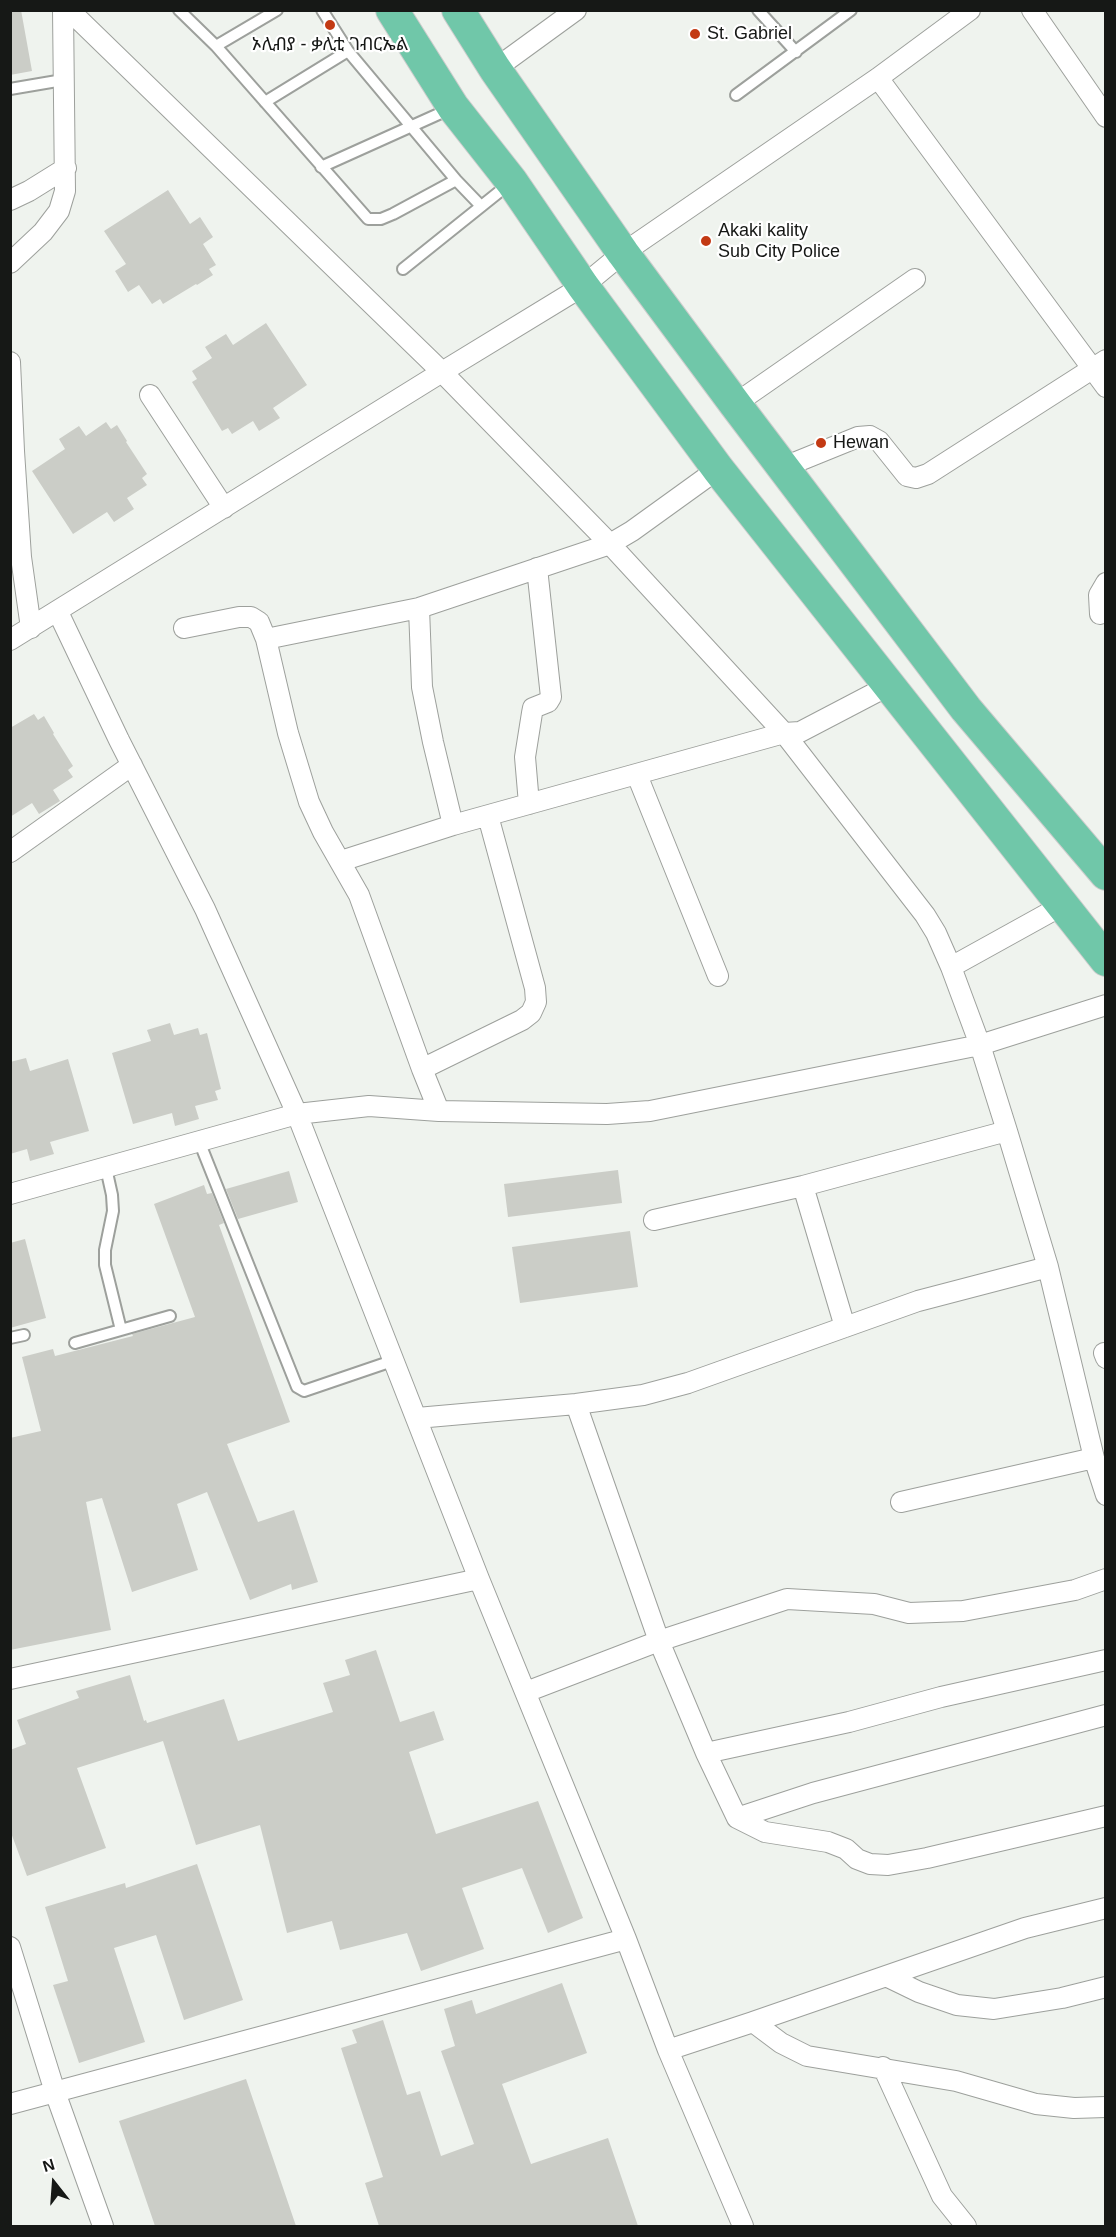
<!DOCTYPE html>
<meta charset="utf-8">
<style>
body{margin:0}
#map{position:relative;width:1116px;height:2237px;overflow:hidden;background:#eff3ee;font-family:Arial,sans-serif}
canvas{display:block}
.frame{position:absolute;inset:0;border:12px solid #161816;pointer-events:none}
.north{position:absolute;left:24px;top:2153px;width:60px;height:60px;-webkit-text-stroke:4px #fff;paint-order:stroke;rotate:343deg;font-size:16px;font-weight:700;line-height:24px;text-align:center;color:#161816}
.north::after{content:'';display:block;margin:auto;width:21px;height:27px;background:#161816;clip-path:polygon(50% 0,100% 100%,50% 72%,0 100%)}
</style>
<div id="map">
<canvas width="1116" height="2237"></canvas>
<div class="frame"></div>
<div class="north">N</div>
</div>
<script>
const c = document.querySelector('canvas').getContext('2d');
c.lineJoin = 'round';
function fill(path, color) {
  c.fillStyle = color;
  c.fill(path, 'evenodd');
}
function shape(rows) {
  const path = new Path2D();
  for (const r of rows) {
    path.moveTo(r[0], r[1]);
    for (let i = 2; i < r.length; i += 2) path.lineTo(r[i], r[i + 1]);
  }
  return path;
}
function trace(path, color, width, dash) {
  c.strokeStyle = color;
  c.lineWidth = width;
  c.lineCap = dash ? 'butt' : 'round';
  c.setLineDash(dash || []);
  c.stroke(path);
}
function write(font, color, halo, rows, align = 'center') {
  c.font = font + ' Arial,"Noto Sans Ethiopic",sans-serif';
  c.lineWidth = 4.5;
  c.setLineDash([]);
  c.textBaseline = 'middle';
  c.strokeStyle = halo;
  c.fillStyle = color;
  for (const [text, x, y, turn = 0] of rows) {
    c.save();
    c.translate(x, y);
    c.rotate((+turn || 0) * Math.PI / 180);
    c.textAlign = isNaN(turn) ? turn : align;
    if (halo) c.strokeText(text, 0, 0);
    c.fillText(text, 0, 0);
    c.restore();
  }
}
fill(shape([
 [10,10,21,10,32,71,10,75],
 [168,190,190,224,200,217,213,237,203,244,216,265,209,269,213,275,197,285,196,284,163,304,160,299,152,304,139,285,128,292,115,271,126,264,104,231],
 [266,323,307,385,273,408,280,418,259,431,253,421,232,434,228,428,222,431,192,382,197,379,192,371,212,358,205,347,226,334,233,345],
 [106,422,111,429,117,425,127,441,126,442,147,474,142,478,147,485,127,498,134,509,114,522,107,512,73,534,32,471,65,449,59,439,79,426,86,436],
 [34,714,38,720,44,716,54,733,53,734,73,766,68,770,73,777,53,790,60,801,39,814,32,803,10,817,10,728],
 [170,1023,174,1035,198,1028,200,1035,207,1033,221,1089,215,1091,218,1100,195,1106,199,1119,175,1126,172,1113,133,1124,112,1053,151,1041,147,1030],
 [26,1058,30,1071,68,1059,89,1131,50,1142,54,1154,30,1161,27,1149,10,1154,10,1062],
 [618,1170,622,1203,508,1217,504,1184],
 [289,1171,298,1202,238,1219,226,1189],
 [204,1185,207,1194,212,1193,224,1223,219,1225,290,1422,227,1444,258,1522,294,1510,318,1582,292,1590,291,1584,250,1600,207,1492,177,1504,198,1570,132,1592,102,1498,86,1502,111,1630,10,1650,10,1438,41,1431,22,1357,53,1349,55,1356,133,1336,132,1334,195,1317,154,1204],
 [630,1231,638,1287,520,1303,512,1247],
 [25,1239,46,1318,10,1328,10,1243],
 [376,1650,400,1722,434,1711,444,1740,409,1752,436,1834,538,1801,583,1918,548,1933,522,1868,462,1888,484,1949,421,1971,407,1933,340,1950,332,1921,287,1933,260,1825,196,1845,163,1741,77,1768,106,1848,27,1876,10,1830,10,1750,26,1744,17,1720,79,1698,76,1691,130,1675,144,1721,146,1720,147,1723,224,1699,238,1741,333,1712,323,1683,350,1675,345,1660],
 [197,1864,243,2000,184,2020,156,1935,114,1948,145,2042,79,2063,53,1985,68,1981,45,1907,125,1883,126,1888],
 [562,1983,587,2053,502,2084,531,2164,608,2138,638,2226,379,2226,365,2183,383,2177,341,2048,357,2043,352,2030,383,2020,407,2095,420,2091,441,2156,474,2144,441,2051,455,2046,444,2009,472,2000,476,2014],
 [246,2079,296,2226,155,2226,119,2121]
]), '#cbcdc7');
const service = shape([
 [179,10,216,46,368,219,381,219,393,214,456,180],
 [322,10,348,51,456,180,481,206],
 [758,10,796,52],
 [216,46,277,10],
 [10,89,63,80],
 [736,95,851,10],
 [265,102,348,51],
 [321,167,452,108],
 [403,269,509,184],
 [199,1141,297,1387,304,1391,395,1360],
 [106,1168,112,1195,113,1211,105,1250,105,1265,121,1330],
 [10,1338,24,1335],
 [75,1343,170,1316]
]);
const minor = shape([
 [69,10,442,372,610,544,784,733,925,915,936,933,951,967,980,1045,1007,1131,1048,1267,1094,1458,1106,1495],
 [1032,10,1106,117],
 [495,69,576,10],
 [878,78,1106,387],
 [10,200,29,191,66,168],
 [10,263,43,232,59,211,65,191,63,10],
 [10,362,14,451,21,557,31,628],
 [150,395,224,508],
 [735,404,915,279],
 [784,467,858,437,870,436,879,441,907,476,916,478,928,474,1106,360],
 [419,608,422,687,433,742,453,825],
 [58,612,119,740,205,909,297,1114,479,1579,626,1939,668,2050,743,2226],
 [1100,614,1099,595,1106,583],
 [184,628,239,617,251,617,259,622,266,639,288,733,309,802,323,832,359,895,422,1069],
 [266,639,419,608,610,544,632,531,718,469],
 [10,640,442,372,583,286,623,253,878,78,970,10],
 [637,775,718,976],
 [529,804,525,757,532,713,533,708,548,702,551,697,537,568],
 [10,852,132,765],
 [341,861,453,825,784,733,800,732,888,686],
 [951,967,1063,905],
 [439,1111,422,1069,522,1020,531,1013,536,1002,535,988,488,816],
 [803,1186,845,1327],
 [10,1194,297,1114,369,1106,439,1111,607,1114,650,1111,980,1045,1106,1005],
 [654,1220,803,1186,1007,1131],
 [1104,1353,1106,1358],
 [576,1404,659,1641,706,1753,737,1818,765,1832,828,1842,846,1849,857,1859,870,1864,888,1865,927,1858,1106,1816],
 [417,1418,576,1404,643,1395,688,1383,918,1301,1048,1267],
 [901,1502,1094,1458],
 [10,1679,479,1579],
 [526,1692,659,1641,787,1599,874,1604,909,1613,963,1611,1075,1590,1106,1579],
 [706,1753,849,1722,941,1697,1106,1660],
 [737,1818,813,1793,1106,1715],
 [10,1947,55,2092,103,2226],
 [886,1976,919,1992,957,2005,994,2009,1062,1998,1106,1987],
 [753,2022,1025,1928,1106,1908],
 [668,2050,753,2022,781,2043,807,2056,956,2081,1036,2104,1074,2108,1106,2107],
 [883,2067,942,2196,966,2226],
 [10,2104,626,1939]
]);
const primary = shape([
 [392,10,453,107,512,182,583,286,718,469,1106,960],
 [458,10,495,69,623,253,735,404,966,709,1106,874]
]);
trace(service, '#9da09c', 14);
trace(minor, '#9da09c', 22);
trace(primary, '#ccc', 34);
trace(service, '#fff', 10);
trace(minor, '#fff', 20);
trace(primary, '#70c7a9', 32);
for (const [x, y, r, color] of [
 [330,25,6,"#c33a14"],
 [695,34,6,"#c33a14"],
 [706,241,6,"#c33a14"],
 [821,443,6,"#c33a14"]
]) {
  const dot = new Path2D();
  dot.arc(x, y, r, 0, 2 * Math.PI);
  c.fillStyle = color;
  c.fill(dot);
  trace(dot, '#fff', 2);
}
write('18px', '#161816', '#fff', [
 ["St. Gabriel",707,34],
 ["ኦሊብያ - ቃሊቲ ገብርኤል",330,45,"center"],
 ["Akaki kality",718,231],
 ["Sub City Police",718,252],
 ["Hewan",833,443]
], 'left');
</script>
